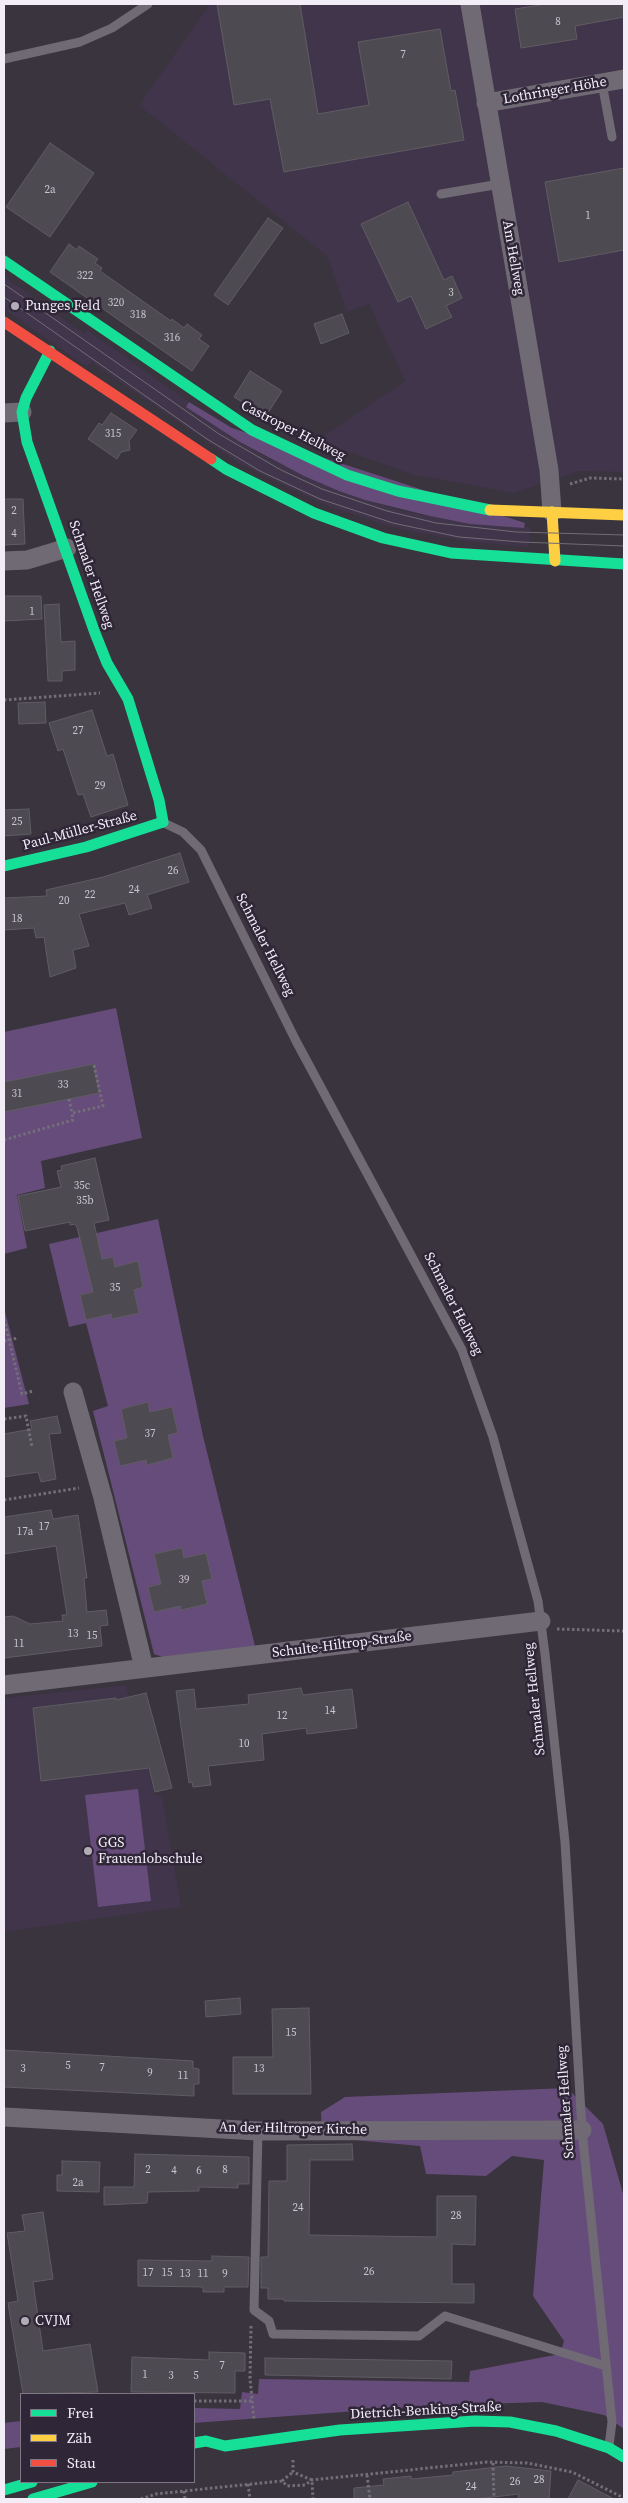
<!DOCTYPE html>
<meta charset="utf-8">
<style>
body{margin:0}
#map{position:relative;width:628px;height:2503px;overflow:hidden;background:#39343d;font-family:"Source Serif 4",serif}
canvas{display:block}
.frame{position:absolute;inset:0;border:5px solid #f3edf8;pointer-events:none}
.legend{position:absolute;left:20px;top:2393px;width:175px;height:90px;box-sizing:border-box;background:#2f2637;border:1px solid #7d7684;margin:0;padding:6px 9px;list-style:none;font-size:15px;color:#f3edf8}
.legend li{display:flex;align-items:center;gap:10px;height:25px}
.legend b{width:25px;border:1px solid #7d7684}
</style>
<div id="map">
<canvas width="628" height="2503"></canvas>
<div class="frame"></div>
<ul class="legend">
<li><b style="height:6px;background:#16e098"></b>Frei</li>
<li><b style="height:6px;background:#ffcf43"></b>Zäh</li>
<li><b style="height:6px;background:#f24e42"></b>Stau</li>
</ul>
</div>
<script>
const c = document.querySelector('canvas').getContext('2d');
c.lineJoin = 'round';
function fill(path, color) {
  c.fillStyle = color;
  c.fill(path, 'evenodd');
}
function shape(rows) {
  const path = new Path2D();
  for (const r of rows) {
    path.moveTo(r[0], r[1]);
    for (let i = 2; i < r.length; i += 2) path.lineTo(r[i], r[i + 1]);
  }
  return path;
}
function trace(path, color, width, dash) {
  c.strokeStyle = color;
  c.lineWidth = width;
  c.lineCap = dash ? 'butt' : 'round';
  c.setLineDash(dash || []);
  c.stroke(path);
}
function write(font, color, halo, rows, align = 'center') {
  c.font = font + ' "Source Serif 4",serif';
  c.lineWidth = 5;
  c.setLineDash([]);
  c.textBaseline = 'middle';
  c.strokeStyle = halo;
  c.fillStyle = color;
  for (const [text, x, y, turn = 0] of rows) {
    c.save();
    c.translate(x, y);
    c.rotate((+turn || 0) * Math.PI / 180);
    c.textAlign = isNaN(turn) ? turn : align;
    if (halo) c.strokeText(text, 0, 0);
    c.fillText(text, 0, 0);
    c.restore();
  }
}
fill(shape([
 [208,4,624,4,624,472,579,471,514,493,415,475,316,441,405,381,369,304,347,312,327,256,139,105,208,7],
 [4,276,84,334,87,330,189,402,186,407,240,442,273,461,365,500,403,511,470,524,531,527,529,547,473,542,412,532,385,525,325,505,240,464,91,362,87,367,4,309],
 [126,1685,155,1795,162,1795,181,1907,4,1932,4,1698]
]), '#40354a');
fill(shape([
 [189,402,232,428,525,523,524,528,470,524,430,516,365,500,339,491,304,476,240,442,186,407],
 [116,1008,142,1138,41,1161,45,1188,17,1195,27,1248,4,1254,4,1032],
 [158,1219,203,1436,255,1646,163,1657,154,1654,93,1411,108,1406,86,1323,69,1327,49,1244],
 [4,1308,29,1404,4,1408],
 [138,1789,151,1901,98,1907,85,1795],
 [567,2088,603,2124,624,2197,624,2429,604,2415,542,2402,425,2406,194,2423,194,2408,240,2409,242,2392,258,2394,259,2379,469,2382,470,2371,560,2354,564,2341,533,2296,544,2160,512,2156,486,2176,426,2174,420,2146,322,2137,321,2112,345,2097],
 [21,2421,21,2447,4,2449,4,2423]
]), '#664c7a');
const building = shape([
 [217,4,300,4,318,114,369,105,358,42,440,29,451,91,455,90,464,140,284,172,270,99,234,105,217,4],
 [546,4,624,4,624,17,575,26,577,39,521,48,515,9,546,4],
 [50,143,94,173,50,237,6,207,50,143],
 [624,168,624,250,559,262,545,182,624,168],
 [408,202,444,280,452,276,462,298,446,306,452,317,426,329,411,296,398,302,361,224,408,202],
 [268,218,283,228,228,305,214,295,268,218],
 [69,244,77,250,79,246,98,259,95,263,102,268,100,271,171,321,172,319,184,328,187,324,202,335,199,339,209,346,192,371,50,272,69,244],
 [342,314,349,333,321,344,314,324,342,314],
 [250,371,282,391,266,416,234,397,250,371],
 [111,413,137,430,129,441,130,450,121,452,117,459,88,439,99,423,102,425,111,413],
 [4,499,23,499,25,544,4,545,4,499],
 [4,596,41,596,42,619,4,621,4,596],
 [59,604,61,642,75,641,75,670,62,671,62,681,48,681,44,605,59,604],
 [45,702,46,723,19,724,18,703,45,702],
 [92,710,107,756,113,754,128,805,91,817,83,794,78,795,63,749,58,751,49,723,92,710],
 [29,809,31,834,4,836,4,810,29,809],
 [180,853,189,882,147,895,152,908,129,915,125,903,79,914,89,946,73,950,76,968,50,977,44,937,36,938,34,928,4,930,4,898,47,896,46,890,103,877,180,853],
 [94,1064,99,1093,4,1112,4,1082,94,1064],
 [95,1158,109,1220,94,1223,102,1259,113,1257,115,1267,138,1261,143,1287,134,1290,139,1313,112,1319,111,1314,86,1320,80,1295,93,1292,77,1227,75,1224,70,1225,70,1222,25,1231,18,1196,61,1187,57,1171,62,1170,61,1166,95,1158],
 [148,1402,150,1412,172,1407,178,1433,168,1435,173,1458,147,1465,146,1460,120,1466,114,1441,127,1438,121,1409,148,1402],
 [57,1416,61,1433,49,1434,56,1479,41,1482,38,1472,4,1477,4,1434,32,1429,30,1421,57,1416],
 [51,1510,53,1519,78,1515,87,1578,84,1578,87,1612,106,1610,108,1625,100,1626,102,1646,4,1658,4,1617,13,1616,30,1624,63,1621,62,1615,67,1615,56,1546,4,1554,4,1517,51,1510],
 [182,1548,184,1558,206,1553,212,1579,202,1581,207,1604,181,1610,180,1606,154,1612,148,1587,161,1584,154,1554,182,1548],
 [301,1688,303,1695,352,1689,357,1728,307,1734,306,1728,262,1734,264,1760,208,1766,211,1785,193,1787,192,1782,189,1783,176,1691,194,1689,196,1709,249,1704,248,1695,301,1688],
 [146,1693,172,1788,155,1792,149,1768,41,1781,33,1708,116,1698,116,1700,146,1693],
 [240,1998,241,2014,206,2017,205,2001,240,1998],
 [309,2008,311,2094,233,2094,233,2057,273,2057,272,2009,309,2008],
 [4,2050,193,2061,193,2068,199,2069,199,2084,194,2084,194,2096,4,2087,4,2050],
 [352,2144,353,2160,310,2160,309,2235,437,2237,437,2196,476,2196,475,2245,452,2244,452,2284,474,2284,474,2303,284,2301,284,2299,268,2299,268,2288,261,2288,261,2257,268,2257,269,2181,287,2181,287,2145,352,2144],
 [135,2154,249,2157,249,2184,238,2184,238,2188,199,2187,199,2191,148,2192,147,2203,104,2205,104,2187,134,2187,135,2154],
 [62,2161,100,2162,99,2192,57,2191,57,2175,62,2175,62,2161],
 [43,2212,53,2279,33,2282,43,2351,90,2344,98,2392,23,2394,8,2303,18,2301,7,2233,25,2231,22,2215,43,2212],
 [212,2256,249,2257,248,2287,224,2287,224,2292,203,2292,203,2287,138,2286,138,2260,212,2261,212,2256],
 [209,2352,245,2353,245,2371,235,2371,235,2393,131,2392,132,2357,209,2360,209,2352],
 [265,2358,452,2361,451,2379,265,2375,265,2358],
 [506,2466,551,2471,549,2499,518,2499,519,2494,477,2499,354,2499,354,2488,384,2485,383,2479,411,2476,411,2479,453,2475,453,2472,506,2466],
 [578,2480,614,2499,568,2499,578,2480]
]);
fill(building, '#4e4a52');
trace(building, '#605c63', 1);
trace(shape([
 [570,484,590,478,624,479],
 [4,700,100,693],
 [69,1099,72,1113],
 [4,1140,73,1120,72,1113,103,1106,94,1065],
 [4,1319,22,1394,33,1391],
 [4,1341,18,1338],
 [4,1419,26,1416,32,1447],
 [4,1500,79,1488],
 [557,1629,624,1631],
 [251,2326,250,2378,254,2419],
 [194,2401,253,2401],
 [293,2460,293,2472,312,2480,313,2499],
 [493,2463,494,2499],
 [367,2475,370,2499],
 [282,2481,293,2472],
 [248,2484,250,2499],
 [184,2491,185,2499],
 [141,2499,156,2494,184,2491,282,2481,287,2486,305,2485,312,2480,487,2462,527,2463,572,2472,624,2498]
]), '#736e77', 3, [2.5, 2.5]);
trace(shape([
 [4,59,80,42,112,28,148,4],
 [602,83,612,137],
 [441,194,500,184],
 [164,823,183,832,201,850,296,1041,462,1350,493,1437,538,1601,545,1654,565,1842,582,2130,612,2422,609,2446],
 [258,2131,254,2310,269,2321,273,2334,419,2336,445,2316,606,2366]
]), '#6f6a73', 9);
trace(shape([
 [470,4,549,470,552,512],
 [486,103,624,79],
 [4,413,22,412],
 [4,561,27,560,67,548],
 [73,1392,103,1498,144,1668],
 [4,1685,541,1621],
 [4,2117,258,2131,582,2130]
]), '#6f6a73', 19);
trace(shape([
 [4,261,252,430,347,475,398,491,490,510],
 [211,459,226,469,314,513,383,538,451,553,624,564],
 [4,866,86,847,163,822,159,800,128,699,107,663,95,633,27,442,22,412,26,398,50,351],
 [194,2443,206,2441,225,2446,340,2430,475,2421,510,2422,556,2431,609,2448,624,2457],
 [4,2490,32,2482],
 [33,2499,92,2482]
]), '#16e098', 11);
trace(shape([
 [490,510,624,515],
 [552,512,555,561]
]), '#ffcf43', 11);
trace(shape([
 [4,322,211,459]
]), '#f24e42', 11);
trace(shape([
 [4,284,219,434,281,470,322,489,387,511,436,523,516,532,624,535],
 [4,297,207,439,260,471,320,499,393,523,459,537,521,542,624,546]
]), '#716d75', 1);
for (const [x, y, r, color] of [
 [15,306,5,"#b2acb7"],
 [88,1851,5,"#b2acb7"],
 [25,2321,5,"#b2acb7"]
]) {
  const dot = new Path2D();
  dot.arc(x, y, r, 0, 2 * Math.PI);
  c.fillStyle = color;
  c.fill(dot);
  trace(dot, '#2f2637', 2);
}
write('11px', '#cac4ce', null, [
 ["8",558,22],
 ["7",403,55],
 ["2a",50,190],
 ["1",588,216],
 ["322",85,276],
 ["3",451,293],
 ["320",116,303],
 ["318",138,315],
 ["316",172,338],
 ["315",113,434],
 ["2",14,511],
 ["4",14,534],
 ["1",32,612],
 ["27",78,731],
 ["29",100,786],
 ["25",17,822],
 ["26",173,871],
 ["24",134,890],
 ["22",90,895],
 ["20",64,901],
 ["18",17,919],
 ["33",63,1085],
 ["31",17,1094],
 ["35c",82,1186],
 ["35b",85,1201],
 ["35",115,1288],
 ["37",150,1434],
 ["17",44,1527],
 ["17a",25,1532],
 ["39",184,1580],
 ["13",73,1634],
 ["15",92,1636],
 ["11",19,1644],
 ["14",330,1711],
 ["12",282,1716],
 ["10",244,1744],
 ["15",291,2033],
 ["5",68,2066],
 ["7",102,2068],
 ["3",23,2069],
 ["13",259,2069],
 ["9",150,2073],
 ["11",183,2076],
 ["2",148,2170],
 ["8",225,2170],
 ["4",174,2171],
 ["6",199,2171],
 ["2a",78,2183],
 ["24",298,2208],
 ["28",456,2216],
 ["26",369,2272],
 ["17",148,2273],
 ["15",167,2273],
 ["13",185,2274],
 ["11",203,2274],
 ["9",225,2274],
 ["7",222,2366],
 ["1",145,2375],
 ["3",171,2376],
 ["5",196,2376],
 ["28",539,2480],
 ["26",515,2482],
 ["24",471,2487]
]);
write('14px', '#f3edf8', '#2f2637', [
 ["Lothringer Höhe",555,91,-10],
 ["Am Hellweg",513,258,80],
 ["Castroper Hellweg",293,431,27],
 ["Schmaler Hellweg",91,575,71],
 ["Paul-Müller-Straße",80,831,-15],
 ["Schmaler Hellweg",265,945,63],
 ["Schmaler Hellweg",453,1304,63],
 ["Schulte-Hiltrop-Straße",342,1645,-7],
 ["Schmaler Hellweg",535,1699,-96],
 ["Schmaler Hellweg",566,2102,-94],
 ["An der Hiltroper Kirche",293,2129,1],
 ["Dietrich-Benking-Straße",426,2411,-3]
]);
write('14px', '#f3edf8', '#2f2637', [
 ["Punges Feld",25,306],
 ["GGS",98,1843],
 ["Frauenlobschule",98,1859],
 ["CVJM",35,2321]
], 'left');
</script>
